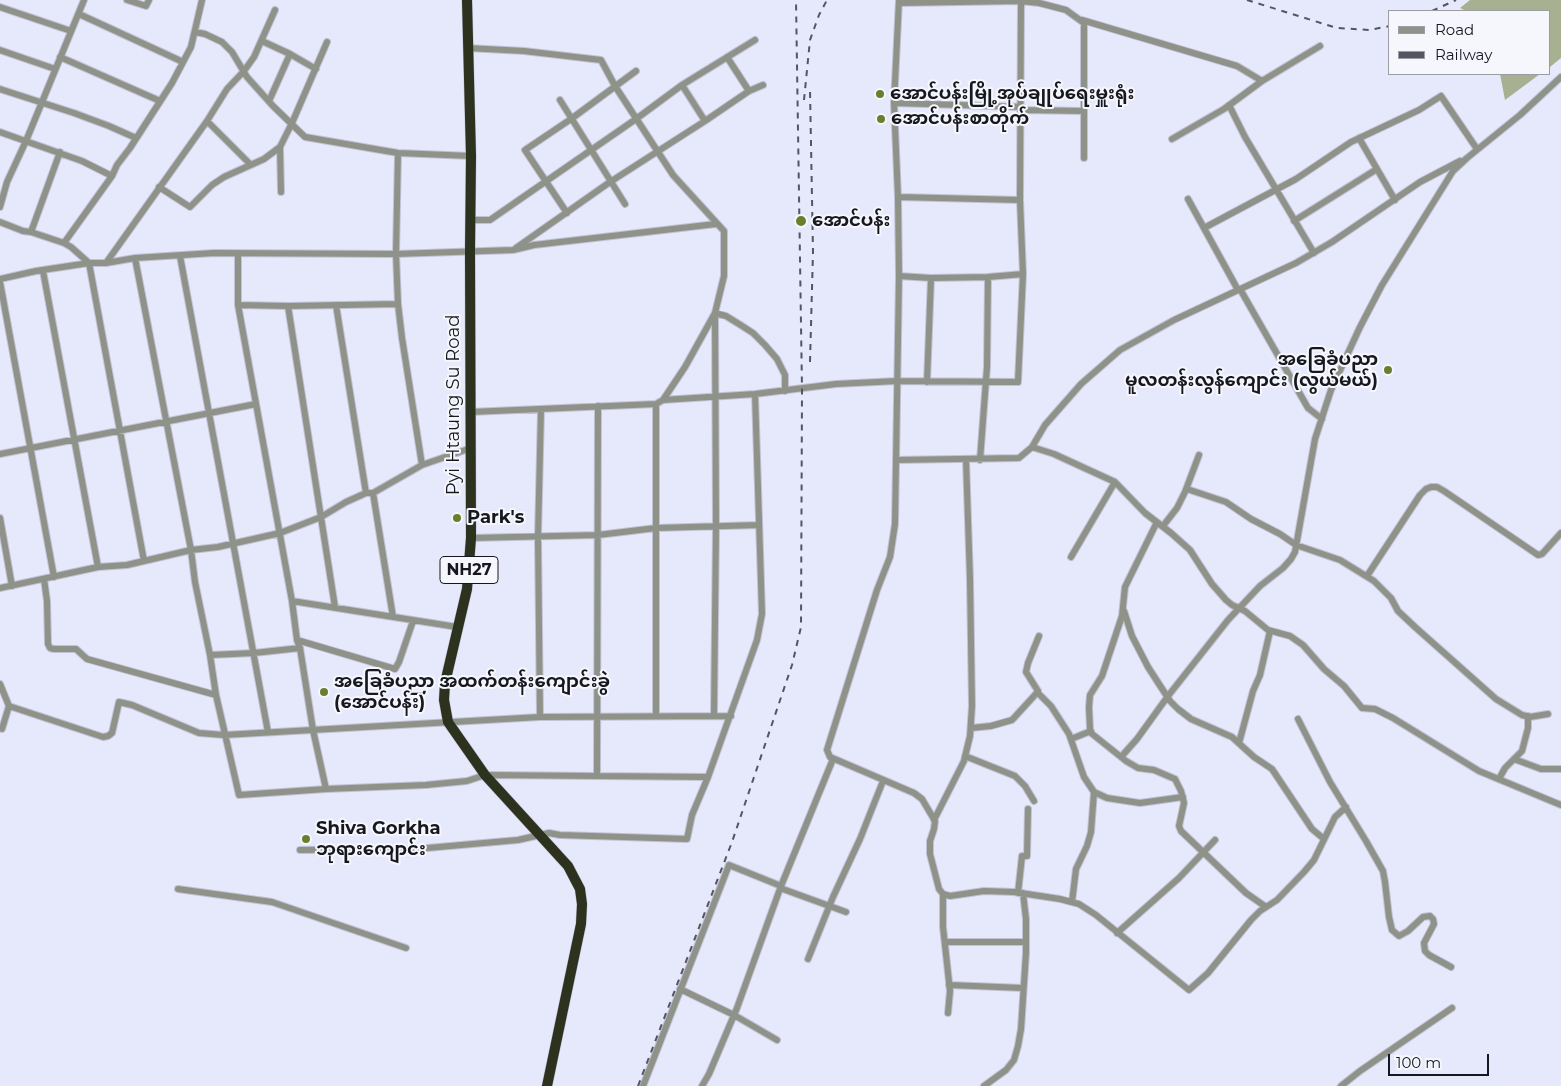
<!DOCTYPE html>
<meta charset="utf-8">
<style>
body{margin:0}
#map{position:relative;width:1561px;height:1086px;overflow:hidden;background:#e6e8fc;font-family:Montserrat,sans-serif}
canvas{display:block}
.legend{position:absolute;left:1388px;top:10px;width:162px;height:65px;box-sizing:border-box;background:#f6f7fc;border:1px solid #9c9da4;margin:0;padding:6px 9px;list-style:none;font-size:15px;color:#16171f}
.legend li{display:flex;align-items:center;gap:10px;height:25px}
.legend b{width:25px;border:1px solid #9c9da4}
.scale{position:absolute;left:1388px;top:1054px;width:101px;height:22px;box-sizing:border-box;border:2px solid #16171f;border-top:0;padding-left:6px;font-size:15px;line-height:18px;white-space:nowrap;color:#16171f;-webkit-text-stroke:4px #f6f7fc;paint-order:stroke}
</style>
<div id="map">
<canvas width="1561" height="1086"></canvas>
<ul class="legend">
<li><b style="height:6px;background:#8e9288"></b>Road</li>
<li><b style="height:6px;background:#545561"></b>Railway</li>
</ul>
<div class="scale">100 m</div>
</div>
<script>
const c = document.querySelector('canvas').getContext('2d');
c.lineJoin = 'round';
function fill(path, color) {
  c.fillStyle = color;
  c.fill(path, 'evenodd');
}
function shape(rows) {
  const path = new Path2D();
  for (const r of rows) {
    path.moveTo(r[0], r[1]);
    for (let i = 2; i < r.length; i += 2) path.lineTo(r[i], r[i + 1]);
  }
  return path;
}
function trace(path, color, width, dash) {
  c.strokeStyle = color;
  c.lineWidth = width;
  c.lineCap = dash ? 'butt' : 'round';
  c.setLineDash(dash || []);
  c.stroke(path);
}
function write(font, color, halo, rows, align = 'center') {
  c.font = font + ' Montserrat,"Noto Sans Myanmar",sans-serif';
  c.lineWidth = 4;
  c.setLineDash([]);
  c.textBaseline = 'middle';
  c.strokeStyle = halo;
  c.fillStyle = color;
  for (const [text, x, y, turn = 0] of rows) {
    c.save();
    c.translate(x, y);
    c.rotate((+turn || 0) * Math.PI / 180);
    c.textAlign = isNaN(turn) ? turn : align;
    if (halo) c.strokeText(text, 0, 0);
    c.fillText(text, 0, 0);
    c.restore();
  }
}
fill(shape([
 [1470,0,1561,0,1561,58,1550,67,1550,11,1466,11,1460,8],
 [1500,74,1540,74,1505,100]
]), '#a7b191');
const minor = shape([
 [127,0,146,6,149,0],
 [899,0,894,103,898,197,899,276,895,524,890,557,877,590,827,750,830,757,914,793,922,799,935,821,934,829,930,841,930,854,939,889,943,894,950,896,984,891,1014,892,1060,899,1079,904,1096,915,1189,990,1208,973,1251,920,1260,911,1277,900,1304,872,1314,860,1335,817,1346,807],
 [899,3,1021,1,1039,3,1066,10,1084,23,1084,158],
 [0,7,71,31],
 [79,14,183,62],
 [1082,20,1237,66,1262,81],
 [195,32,205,34,222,42,232,52,247,77,273,106,305,137,398,153,471,156],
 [262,41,290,54,316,69],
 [467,48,524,51,601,60,615,86,673,175,724,231,724,276,715,313,685,367,663,400],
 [0,50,55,69],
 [60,57,160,101],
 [727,57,749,91],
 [682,85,705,121],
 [0,89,74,113,109,126,136,138],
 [560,100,625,204],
 [269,101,290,54],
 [894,103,1022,107],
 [1229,105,1245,137,1314,253],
 [1021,110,1084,111],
 [207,121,251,165],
 [0,132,82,161,112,176],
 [1359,138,1395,200],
 [1172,139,1224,109,1262,81,1320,46],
 [398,153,396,254,398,304,402,338,422,465],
 [159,187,190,207,212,185,224,177,264,159,280,147],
 [281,192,280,147,292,123,327,42],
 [898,197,1020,200],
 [1188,199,1238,290],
 [0,207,7,182,26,141,84,0],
 [567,213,525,150,571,119,636,71],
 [470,220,490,220,636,119,682,85,755,40],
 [1294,221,1377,169],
 [0,222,23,231,31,232,64,243,71,247,89,263,144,561],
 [1204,228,1296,179,1351,142,1419,110,1441,96,1477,149],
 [31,232,60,152],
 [64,243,112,176,117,165,130,148,172,83,191,47,202,0],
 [516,248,610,182,705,121,749,91,763,85],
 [238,254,238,305,292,601,297,640,300,648,313,730,326,789],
 [180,256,268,732],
 [135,258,191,550,195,582,210,655,216,695,239,795,326,789,426,785,467,781,485,775,708,777],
 [106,263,207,121,227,89,244,71,254,57,275,10],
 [43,271,98,567],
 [899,276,931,278,988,277,1023,274,1020,200,1021,1],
 [0,279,36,271,89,263,106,263,135,258,214,253,396,254,513,250,534,245,716,224],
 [0,282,54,577],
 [1240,289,1308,408,1322,419],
 [238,305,288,306,398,304],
 [336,305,366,493],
 [288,306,335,607],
 [927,382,931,278],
 [470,412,656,404,663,400,755,394,836,384,897,381,1018,382,1023,274],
 [1032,447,1054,454,1115,482,1145,513,1171,533,1190,550,1212,584,1226,600,1232,605,1245,611,1268,630,1290,636,1303,645,1324,669,1344,686,1362,708,1375,709,1393,718,1479,771,1561,805],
 [0,454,256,404],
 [896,460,1019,458,1032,447,1045,425,1081,384,1120,350,1174,320,1296,263,1332,242,1420,182,1460,161],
 [980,460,987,367,988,277],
 [1187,489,1226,502,1251,519,1280,534,1296,545,1340,560,1374,581,1391,598,1398,611,1415,627,1496,699,1522,715,1530,717,1548,714],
 [373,493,393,617],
 [0,518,12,586],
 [1157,522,1125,587,1122,616,1102,676,1090,695,1089,707,1090,729,1091,733,1126,761,1138,768,1154,770,1175,779,1181,791,1184,803,1179,826,1181,831,1246,893,1266,907],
 [1163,526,1177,508,1185,492,1199,455],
 [471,538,598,535,656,528,759,525],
 [1071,557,1115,482],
 [1367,576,1420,495,1426,489,1431,487,1437,487,1444,491,1538,555,1542,554,1561,533],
 [44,579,47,601,48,644,50,648,54,649,76,649,87,659,216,695],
 [0,588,98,567,127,565,191,550,218,547,280,533,321,517,346,502,366,493,373,493,422,465,471,448],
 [292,601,457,627],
 [1124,611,1132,636,1148,667,1170,701,1178,709,1191,719,1232,737,1254,757,1272,769,1312,829,1324,839],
 [297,640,395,669,399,662,413,621],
 [210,655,254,653,300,648],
 [0,684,9,706,2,729],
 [1037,692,1051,706,1069,734,1084,777,1094,792,1107,798,1140,803,1183,797],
 [9,706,103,737,108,736,112,733,119,702,132,705,199,733,224,735,540,717,731,716],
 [714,715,716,527,715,313,726,316,739,324,753,333,765,345,777,359,785,375,785,391],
 [656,716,656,404],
 [540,717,538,537,541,409],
 [1298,719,1330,782,1366,841,1383,871,1385,882,1389,917,1392,930,1399,936,1408,931,1423,917,1430,916,1433,919,1434,924,1424,943,1425,951,1429,955,1451,967],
 [971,728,991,726,1012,720,1034,696,1038,691,1026,672,1028,663,1039,636],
 [1071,739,1091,731],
 [1239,743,1253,691,1260,675,1270,631],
 [965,756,1015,776,1025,786,1034,801],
 [1121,757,1137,739,1168,696,1228,620,1260,586,1283,568,1291,559,1295,552,1315,439,1331,390,1360,327,1382,285,1453,171,1467,158,1520,115,1561,77],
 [1514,759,1541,769,1561,769],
 [597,776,598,406],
 [1499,779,1505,768,1522,751,1528,728,1528,716],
 [934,820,964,761,970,736,972,706,970,579,966,460],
 [300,850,416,849,518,840,549,833,560,835,687,839,692,815,708,777,757,640,762,614,755,394],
 [780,888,846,912],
 [178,889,272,902,406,948],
 [1018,893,1022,856,1027,856,1028,809],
 [943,894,943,927,950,991,948,1013],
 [1072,902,1076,869,1087,846,1091,832,1094,792],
 [1117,933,1179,878,1215,840],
 [945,942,1026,942],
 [808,959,833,897,860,839,883,781],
 [949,985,1023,988],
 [680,989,734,1015,777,1040],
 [643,1086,729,865,781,886,833,759],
 [702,1086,709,1074,737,1008,781,886],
 [984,1086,1006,1070,1014,1060,1018,1046,1021,1029,1026,953,1026,919,1023,893],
 [1341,1086,1360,1071,1452,1008]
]);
const highway = shape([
 [467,0,471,156,470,251,471,538,467,589,445,683,444,700,448,722,485,775,568,866,580,889,582,904,581,924,547,1086]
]);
trace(minor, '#c1c2d4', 8);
trace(highway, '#c1c2d4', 11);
trace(minor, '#8e9288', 6);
trace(highway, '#2d321f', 10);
trace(shape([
 [1247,0,1337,28,1369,30,1390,26],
 [1432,11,1456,0],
 [804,100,810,40,819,15,827,0],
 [810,362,813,252,810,90],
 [638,1086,732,842,792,665,801,627,802,389,796,0]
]), '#545561', 2, [6, 6]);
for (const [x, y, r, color] of [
 [880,94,5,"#6a7e2e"],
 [881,119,5,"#6a7e2e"],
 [801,221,6,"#6a7e2e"],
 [1388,370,5,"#6a7e2e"],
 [457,518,5,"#6a7e2e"],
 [324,692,5,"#6a7e2e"],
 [306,839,5,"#6a7e2e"]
]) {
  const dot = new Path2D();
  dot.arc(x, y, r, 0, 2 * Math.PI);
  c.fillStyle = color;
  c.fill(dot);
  trace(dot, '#f6f7fc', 2);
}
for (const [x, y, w] of [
 [469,570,58]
]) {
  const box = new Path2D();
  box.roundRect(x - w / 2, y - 13.5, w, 27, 4);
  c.fillStyle = '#f6f7fc';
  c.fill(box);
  trace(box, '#16171f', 1);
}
write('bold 16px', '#16171f', null, [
 ["NH27",469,570]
]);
write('bold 18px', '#16171f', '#f6f7fc', [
 ["အောင်ပန်းမြို့အုပ်ချုပ်ရေးမှူးရုံး",890,94],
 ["အောင်ပန်းစာတိုက်",891,119],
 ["အောင်ပန်း",812,221],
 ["အခြေခံပညာ",1378,360,"right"],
 ["မူလတန်းလွန်ကျောင်း (လွယ်မယ်)",1378,381,"right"],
 ["Park's",467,518],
 ["အခြေခံပညာ အထက်တန်းကျောင်းခွဲ",334,682],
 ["(အောင်ပန်း)",334,703],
 ["Shiva Gorkha",316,829],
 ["ဘုရားကျောင်း",316,850]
], 'left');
write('18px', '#16171f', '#f6f7fc', [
 ["Pyi Htaung Su Road",454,405,-90]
]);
</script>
